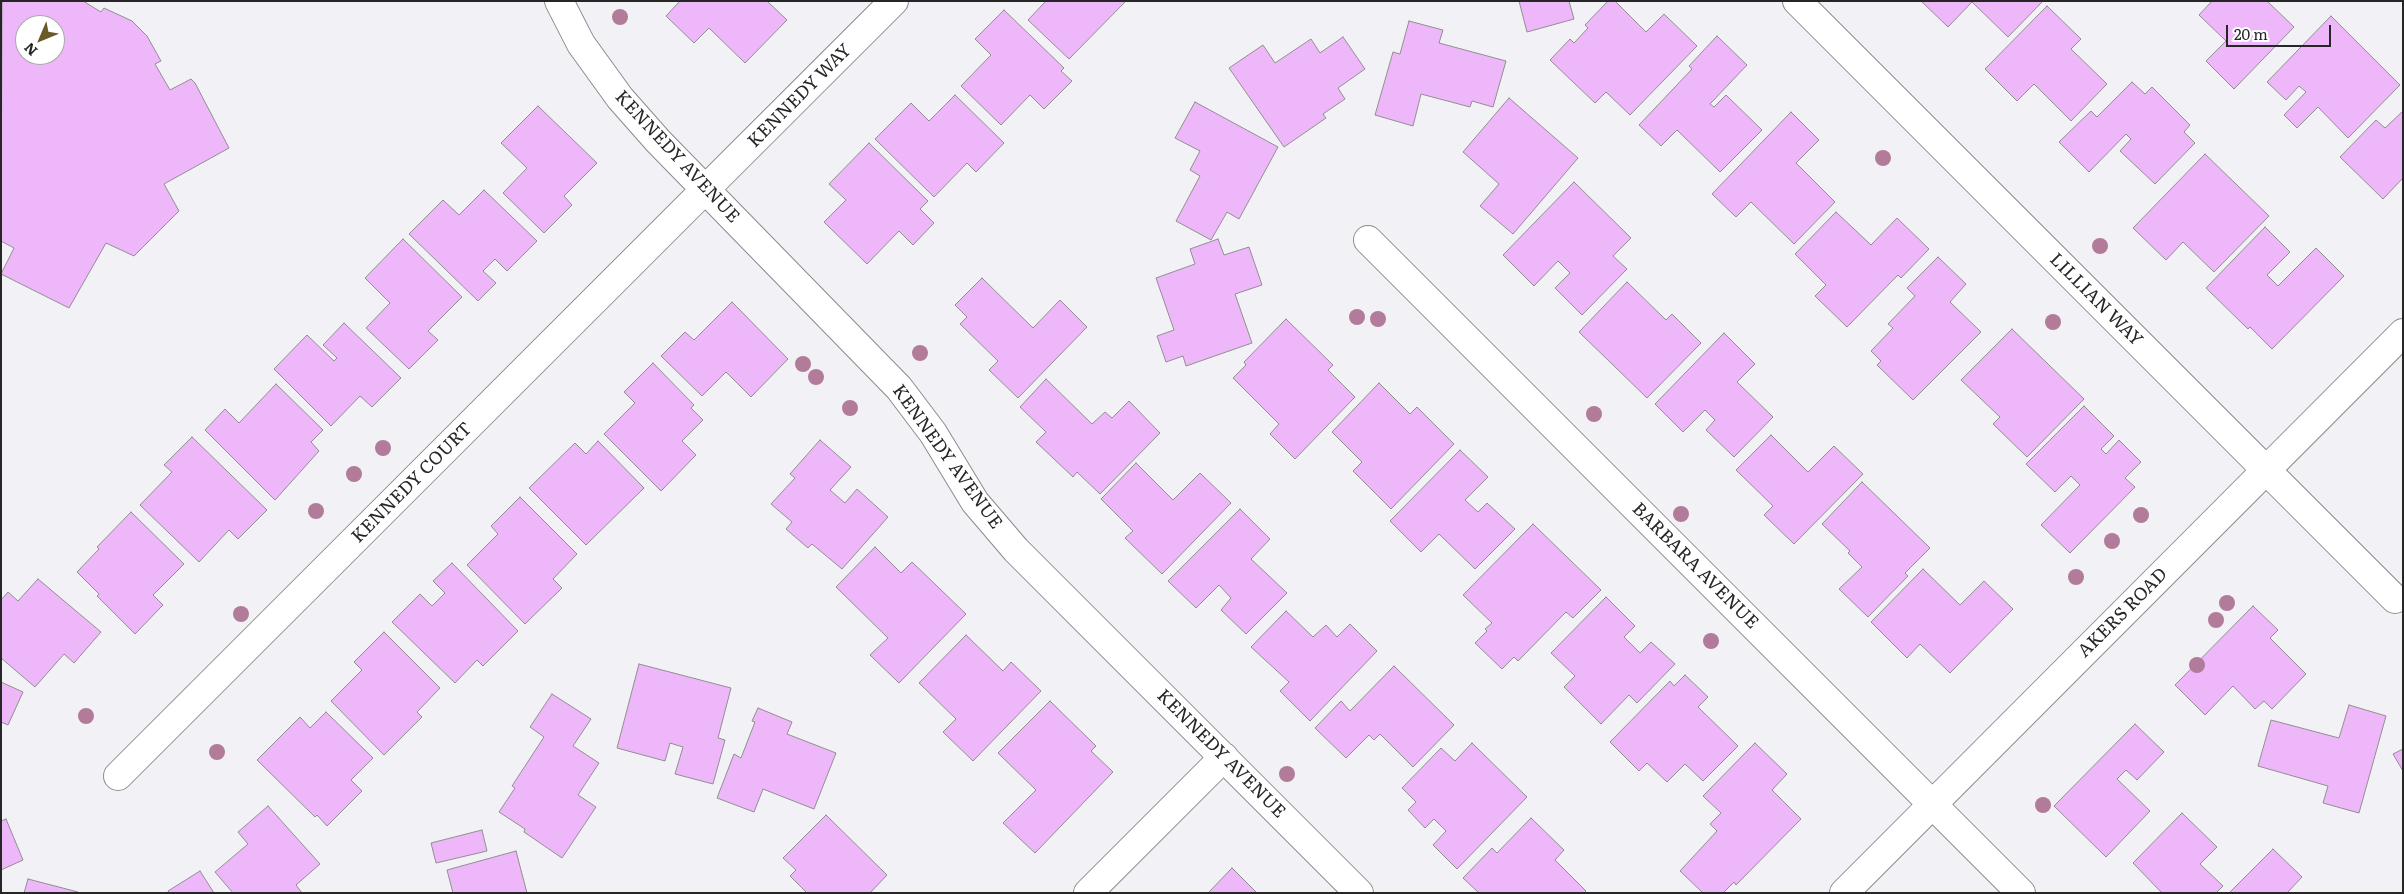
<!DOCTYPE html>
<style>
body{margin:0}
#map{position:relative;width:2404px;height:894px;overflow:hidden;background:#f2f2f6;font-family:Literata,serif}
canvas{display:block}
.frame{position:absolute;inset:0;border:2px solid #262627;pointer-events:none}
.north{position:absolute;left:15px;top:15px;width:50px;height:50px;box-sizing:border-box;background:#fff;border:1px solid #a8a8a9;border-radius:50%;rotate:225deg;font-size:14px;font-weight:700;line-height:20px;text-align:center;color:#262627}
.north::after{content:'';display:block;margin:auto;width:18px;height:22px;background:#695a28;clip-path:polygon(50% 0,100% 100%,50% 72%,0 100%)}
.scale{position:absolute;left:2226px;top:25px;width:105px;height:22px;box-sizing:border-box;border:2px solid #262627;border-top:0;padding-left:6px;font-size:15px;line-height:18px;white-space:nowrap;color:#262627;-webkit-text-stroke:4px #fff;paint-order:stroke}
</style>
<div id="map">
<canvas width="2404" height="894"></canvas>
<div class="frame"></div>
<div class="north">N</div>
<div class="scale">20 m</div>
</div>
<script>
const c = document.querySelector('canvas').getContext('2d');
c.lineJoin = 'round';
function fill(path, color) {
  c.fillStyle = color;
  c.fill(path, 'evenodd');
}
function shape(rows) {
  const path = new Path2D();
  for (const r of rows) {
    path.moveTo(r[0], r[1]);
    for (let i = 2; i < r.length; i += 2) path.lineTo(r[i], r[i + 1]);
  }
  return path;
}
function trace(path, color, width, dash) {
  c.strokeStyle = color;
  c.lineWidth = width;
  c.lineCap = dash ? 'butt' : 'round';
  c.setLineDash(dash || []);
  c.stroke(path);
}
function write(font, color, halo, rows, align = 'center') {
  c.font = font + ' Literata,serif';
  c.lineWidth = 4;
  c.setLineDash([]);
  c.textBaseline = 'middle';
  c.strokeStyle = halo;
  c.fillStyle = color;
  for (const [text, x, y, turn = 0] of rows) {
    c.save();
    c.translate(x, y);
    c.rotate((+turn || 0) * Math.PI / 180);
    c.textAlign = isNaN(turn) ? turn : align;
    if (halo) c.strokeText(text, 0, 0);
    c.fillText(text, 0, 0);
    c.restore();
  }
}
const building = shape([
 [2,1,83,1,101,12,104,8,132,21,147,36,161,61,155,64,170,90,191,79,195,83,229,148,164,184,179,211,134,256,106,243,69,308,1,274,14,248,1,241,2,1],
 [25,25,55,25,55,55,25,55,25,25],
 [680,1,767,1,787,20,745,63,709,28,694,43,666,16,680,1],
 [1046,1,1126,1,1069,59,1028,20,1046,1],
 [1519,1,1569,1,1574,19,1527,32,1519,1],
 [1608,1,1615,1,1646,32,1664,14,1697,46,1630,115,1606,92,1595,103,1550,60,1570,39,1574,43,1588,28,1585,25,1608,1],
 [1921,1,2043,1,2008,37,1972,2,1948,27,1921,1],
 [2212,1,2267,1,2294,27,2234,89,2206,61,2226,41,2199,15,2212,1],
 [2047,6,2081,39,2071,49,2107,84,2071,121,2034,84,2017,101,1985,69,2047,6],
 [1004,10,1064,68,1061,71,1072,81,1044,109,1030,95,1001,125,961,86,991,55,975,39,1004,10],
 [2331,16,2400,85,2348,138,2318,107,2297,128,2284,115,2306,92,2299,86,2286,100,2267,82,2331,16],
 [1409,21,1443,30,1439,43,1506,61,1493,107,1472,101,1470,107,1421,94,1413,126,1375,115,1393,52,1400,54,1409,21],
 [1717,36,1747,65,1710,104,1714,107,1726,95,1762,130,1720,172,1677,130,1661,146,1639,125,1692,69,1689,66,1717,36],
 [1343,37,1365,69,1338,88,1345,99,1323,114,1326,118,1284,147,1229,68,1263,45,1275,63,1311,39,1320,53,1343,37],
 [2132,82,2145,94,2152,87,2190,125,2184,132,2195,143,2155,184,2120,151,2131,139,2126,134,2089,172,2059,142,2091,111,2097,117,2132,82],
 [955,95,1004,143,976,172,967,163,934,197,875,139,911,103,929,121,955,95],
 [1509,98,1578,158,1513,234,1480,206,1499,184,1463,152,1509,98],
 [1195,102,1278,147,1239,219,1227,212,1211,240,1176,221,1200,176,1190,170,1200,151,1175,138,1195,102],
 [538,106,597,163,564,196,572,205,544,233,503,193,527,168,501,143,538,106],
 [2403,111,2403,178,2383,199,2340,157,2376,120,2385,128,2403,111],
 [1791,112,1819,140,1796,163,1835,202,1794,244,1751,202,1736,217,1712,194,1791,112],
 [869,143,928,201,920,209,934,223,913,245,899,231,867,264,824,222,846,200,829,184,869,143],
 [2205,154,2269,216,2214,272,2183,242,2166,260,2133,228,2205,154],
 [1574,182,1631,238,1613,256,1627,269,1582,315,1555,288,1570,273,1558,261,1534,286,1503,255,1574,182],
 [484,190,537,241,507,271,495,259,483,271,496,283,478,301,409,234,443,200,459,215,484,190],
 [1836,212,1871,245,1897,218,1929,249,1901,278,1898,275,1847,327,1815,296,1826,285,1795,254,1836,212],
 [2265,227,2290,252,2267,275,2278,286,2316,248,2344,276,2272,349,2250,327,2248,329,2206,288,2265,227],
 [403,239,462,297,428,331,438,340,409,369,366,328,390,303,365,278,403,239],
 [1218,239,1224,255,1249,247,1262,285,1235,294,1252,343,1186,366,1183,356,1166,362,1157,336,1174,330,1156,278,1195,264,1190,249,1218,239],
 [1938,257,1966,284,1950,302,1981,332,1913,400,1877,365,1881,361,1871,351,1893,328,1888,324,1915,296,1907,288,1938,257],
 [982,278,1033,328,1060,300,1087,327,1018,398,989,370,998,361,960,324,967,317,955,305,982,278],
 [1627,282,1666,320,1672,314,1701,343,1647,398,1579,332,1627,282],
 [732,302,788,359,751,397,726,372,702,396,661,356,685,332,694,340,732,302],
 [1286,319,1333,365,1328,370,1355,397,1295,459,1270,434,1279,424,1233,378,1246,365,1244,362,1286,319],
 [344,323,401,378,372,407,360,396,331,426,274,369,307,335,334,361,337,358,323,345,344,323],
 [2012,329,2084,399,2027,457,1993,424,2000,417,1961,380,2012,329],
 [1724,333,1755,364,1737,382,1773,417,1734,457,1706,430,1715,420,1705,410,1683,432,1655,404,1724,333],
 [653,363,694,405,691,408,703,420,682,441,696,455,661,491,604,434,635,403,624,392,653,363],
 [1046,379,1092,424,1105,412,1112,418,1129,401,1160,433,1100,494,1077,472,1073,477,1036,442,1046,432,1020,407,1046,379],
 [1379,383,1410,414,1417,407,1454,444,1391,509,1353,471,1362,462,1332,432,1379,383],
 [276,384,323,430,311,442,319,451,275,500,205,430,225,409,239,423,276,384],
 [2084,406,2114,436,2101,449,2106,454,2119,440,2141,462,2125,478,2135,487,2070,553,2041,525,2080,485,2071,476,2055,492,2026,464,2084,406],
 [1771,435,1808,472,1834,446,1863,474,1794,544,1764,515,1773,506,1736,470,1771,435],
 [192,437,267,510,238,539,229,530,199,562,140,505,172,472,164,465,192,437],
 [820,440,851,467,830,490,845,503,857,489,888,517,842,569,812,544,808,548,786,529,792,522,771,504,795,478,790,474,820,440],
 [598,441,644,488,586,545,529,488,575,443,586,454,598,441],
 [1460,450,1488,477,1465,500,1478,512,1487,503,1515,529,1475,569,1439,534,1421,552,1390,521,1460,450],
 [1136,463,1173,500,1200,473,1231,503,1162,574,1125,538,1133,531,1101,499,1136,463],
 [1862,482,1930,548,1905,573,1908,576,1868,617,1839,589,1862,567,1848,553,1850,551,1822,524,1862,482],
 [520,497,577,554,553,579,562,588,525,624,467,565,498,534,491,526,520,497],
 [1240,509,1270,539,1251,559,1287,593,1246,634,1221,610,1231,598,1219,585,1196,608,1168,581,1240,509],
 [131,512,184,564,153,595,163,605,135,634,97,596,99,594,77,572,99,549,97,547,131,512],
 [1533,524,1601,590,1573,618,1566,612,1518,661,1514,657,1502,669,1475,643,1487,631,1485,629,1492,623,1463,595,1533,524],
 [875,547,901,573,912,562,966,614,899,683,870,655,888,638,836,587,875,547],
 [452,563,518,631,483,666,477,660,455,683,392,622,420,594,432,606,445,593,433,581,452,563],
 [1923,569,1960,605,1984,581,2013,609,1950,673,1920,644,1907,658,1871,622,1923,569],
 [38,579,101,632,74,663,64,654,35,687,1,658,1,600,8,592,18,601,38,579],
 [1606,597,1635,626,1624,637,1640,653,1651,642,1675,664,1637,703,1629,695,1601,724,1564,687,1575,676,1551,653,1606,597],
 [2253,606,2278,630,2270,638,2306,674,2272,709,2264,701,2255,709,2233,686,2205,715,2175,685,2253,606],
 [1286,611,1313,637,1326,625,1337,637,1350,624,1377,651,1310,721,1280,691,1289,682,1251,647,1286,611],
 [384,632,440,688,417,712,422,717,384,755,331,701,362,670,354,662,384,632],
 [966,635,1003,671,1011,662,1041,691,973,761,943,732,956,719,919,683,966,635],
 [639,664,731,688,718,738,725,740,713,784,675,774,683,747,670,743,665,761,617,748,639,664],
 [1394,666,1454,725,1413,767,1380,734,1374,740,1369,735,1346,758,1315,728,1341,701,1350,711,1394,666],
 [1685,675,1708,697,1698,707,1738,746,1703,781,1685,764,1667,782,1647,763,1639,771,1610,742,1670,681,1674,686,1685,675],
 [1,682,23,692,8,725,1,722,1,682],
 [552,694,591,719,573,746,599,763,578,795,596,807,562,858,524,832,525,829,499,812,515,788,512,786,544,737,530,727,552,694],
 [1050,701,1096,746,1091,751,1113,772,1035,853,1003,823,1036,790,998,753,1050,701],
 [2349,705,2386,716,2359,813,2323,803,2328,786,2258,766,2271,720,2339,738,2349,705],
 [758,708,792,722,787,734,836,753,814,809,763,789,754,812,717,798,734,754,741,758,755,722,752,721,758,708],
 [326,712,373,758,351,780,362,791,327,826,317,815,315,817,257,760,300,717,310,728,326,712],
 [2135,724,2164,752,2137,780,2126,770,2117,779,2150,811,2106,857,2054,806,2135,724],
 [1472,743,1527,797,1457,869,1433,845,1446,831,1434,819,1425,828,1408,810,1416,802,1402,788,1441,748,1455,761,1472,743],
 [1755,743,1787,774,1772,790,1801,819,1736,885,1734,882,1723,893,1703,893,1680,871,1717,831,1710,824,1721,813,1703,796,1755,743],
 [2403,749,2403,771,2393,754,2403,749],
 [268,806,320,864,296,885,302,893,233,893,215,872,248,844,238,832,268,806],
 [2182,813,2217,847,2200,864,2223,886,2216,893,2162,893,2133,863,2182,813],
 [826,815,887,875,870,893,807,893,790,876,796,870,783,858,826,815],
 [1531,818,1564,850,1555,860,1586,891,1584,893,1479,893,1463,878,1492,848,1497,853,1531,818],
 [6,819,23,860,1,870,1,821,6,819],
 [482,830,487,851,436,863,431,843,482,830],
 [2273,849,2302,877,2287,893,2229,893,2273,849],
 [516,851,527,893,453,893,447,870,516,851],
 [1232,868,1257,893,1208,893,1232,868],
 [200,871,214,893,169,893,168,891,200,871],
 [28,879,78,892,78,893,24,893,28,879]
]);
fill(building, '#eeb7fa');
trace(building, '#908e91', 1);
const minor = shape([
 [559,1,581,44,620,98,658,141,899,388,933,433,975,502,1016,550,1359,893],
 [1797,1,2395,599],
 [1368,240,2021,893],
 [118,776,894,1],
 [1088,893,1224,757]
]);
const tertiary = shape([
 [1844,893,2403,333]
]);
trace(minor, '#8b8b8f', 30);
trace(tertiary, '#8b8b8f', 30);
trace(minor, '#fff', 28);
trace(tertiary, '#fff', 28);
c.fillStyle = '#b17b99';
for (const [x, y] of [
 [620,17],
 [1883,158],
 [2100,246],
 [1357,317],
 [1378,319],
 [2053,322],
 [920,353],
 [803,364],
 [816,377],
 [850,408],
 [1594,414],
 [383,448],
 [354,474],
 [316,511],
 [1681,514],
 [2141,515],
 [2112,541],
 [2076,577],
 [2227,603],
 [241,614],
 [2216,620],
 [1711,641],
 [2197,665],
 [86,716],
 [217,752],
 [1287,774],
 [2043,805]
]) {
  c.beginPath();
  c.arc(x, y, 8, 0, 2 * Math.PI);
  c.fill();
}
write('18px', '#262627', '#fff', [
 ["KENNEDY WAY",800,96,-45],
 ["KENNEDY AVENUE",677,157,47],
 ["LILLIAN WAY",2096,300,45],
 ["KENNEDY AVENUE",947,457,54],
 ["KENNEDY COURT",412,483,-45],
 ["BARBARA AVENUE",1695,566,45],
 ["AKERS ROAD",2123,613,-45],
 ["KENNEDY AVENUE",1221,754,45]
]);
</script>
